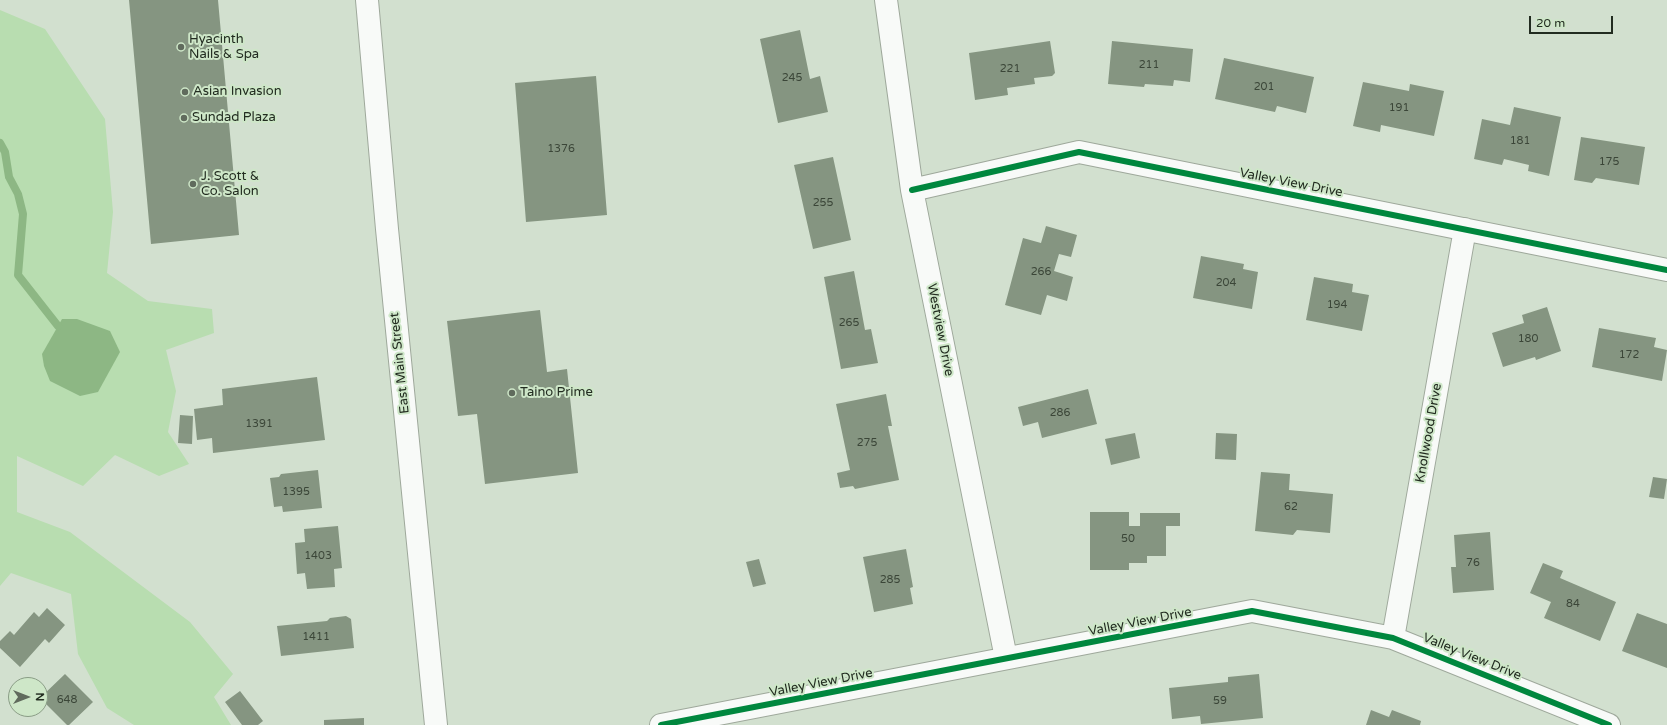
<!DOCTYPE html>
<style>
body{margin:0}
#map{position:relative;width:1667px;height:725px;overflow:hidden;background:#d2e0cf;font-family:"Varela Round",sans-serif}
canvas{display:block}
.north{position:absolute;left:8px;top:677px;width:40px;height:40px;box-sizing:border-box;background:#cee7c8;border:1px solid #899c85;border-radius:50%;rotate:90deg;font-size:11px;font-weight:700;line-height:16px;text-align:center;color:#222c20}
.north::after{content:'';display:block;margin:auto;width:14px;height:18px;background:#606b5d;clip-path:polygon(50% 0,100% 100%,50% 72%,0 100%)}
.scale{position:absolute;left:1529px;top:16px;width:84px;height:18px;box-sizing:border-box;border:2px solid #222c20;border-top:0;padding-left:5px;font-size:12px;line-height:14px;white-space:nowrap;color:#222c20;-webkit-text-stroke:3px #cee7c8;paint-order:stroke}
</style>
<div id="map">
<canvas width="1667" height="725"></canvas>
<div class="north">N</div>
<div class="scale">20 m</div>
</div>
<script>
const c = document.querySelector('canvas').getContext('2d');
c.lineJoin = 'round';
function fill(path, color) {
  c.fillStyle = color;
  c.fill(path, 'evenodd');
}
function shape(rows) {
  const path = new Path2D();
  for (const r of rows) {
    path.moveTo(r[0], r[1]);
    for (let i = 2; i < r.length; i += 2) path.lineTo(r[i], r[i + 1]);
  }
  return path;
}
function trace(path, color, width, dash) {
  c.strokeStyle = color;
  c.lineWidth = width;
  c.lineCap = dash ? 'butt' : 'round';
  c.setLineDash(dash || []);
  c.stroke(path);
}
function write(font, color, halo, rows, align = 'center') {
  c.font = font + ' "Varela Round",sans-serif';
  c.lineWidth = 4;
  c.setLineDash([]);
  c.textBaseline = 'middle';
  c.strokeStyle = halo;
  c.fillStyle = color;
  for (const [text, x, y, turn = 0] of rows) {
    c.save();
    c.translate(x, y);
    c.rotate((+turn || 0) * Math.PI / 180);
    c.textAlign = isNaN(turn) ? turn : align;
    if (halo) c.strokeText(text, 0, 0);
    c.fillText(text, 0, 0);
    c.restore();
  }
}
fill(shape([
 [0,10,45,29,105,119,113,212,107,273,148,301,212,309,214,333,166,350,176,391,168,432,189,464,159,476,115,455,83,486,17,456,17,512,70,532,190,622,233,674,214,697,231,725,134,725,107,708,78,654,71,594,11,573,0,586]
]), '#b8ddb0');
fill(shape([
 [62,319,77,319,110,331,120,352,98,392,80,396,50,381,44,366,42,354]
]), '#8db784');
trace(shape([
 [0,143,5,152,9,177,18,194,23,214,18,275,58,326]
]), '#8db784', 8);
fill(shape([
 [129,0,218,0,239,235,151,244],
 [800,30,810,79,820,76,828,112,778,123,760,39],
 [1050,41,1055,73,1052,76,1034,78,1035,84,1007,88,1008,95,975,100,969,53],
 [1112,41,1193,49,1190,82,1174,80,1173,86,1145,84,1144,87,1108,84],
 [1224,58,1314,77,1306,113,1277,106,1275,112,1215,99],
 [596,76,607,215,526,222,515,83],
 [1363,82,1409,91,1410,84,1444,91,1434,136,1381,125,1380,132,1353,126],
 [1514,107,1561,117,1549,176,1528,171,1529,165,1504,159,1502,165,1474,159,1482,119,1510,125],
 [1581,137,1645,147,1639,185,1596,178,1592,183,1574,180],
 [833,157,851,240,813,249,794,165],
 [1046,226,1077,235,1071,257,1059,254,1054,271,1073,277,1067,301,1047,295,1041,315,1005,305,1023,238,1041,243],
 [1201,256,1244,264,1243,269,1258,272,1252,309,1193,298],
 [854,271,865,330,871,329,878,363,841,369,824,277],
 [1314,277,1353,284,1352,292,1369,295,1362,331,1306,320],
 [1547,307,1561,351,1536,360,1535,357,1503,367,1492,333,1524,323,1522,315],
 [540,310,547,372,567,369,578,473,485,484,477,414,458,416,447,321],
 [1599,328,1656,338,1654,347,1667,350,1662,381,1592,367],
 [317,377,325,440,213,453,212,438,197,440,194,409,223,405,222,389],
 [1088,389,1097,424,1042,438,1038,422,1023,426,1018,407],
 [886,394,892,426,888,426,899,480,855,489,853,486,840,488,837,473,850,470,836,404],
 [180,415,193,416,192,444,178,443],
 [1135,433,1140,458,1111,465,1105,439],
 [1216,433,1237,434,1236,460,1215,459],
 [318,470,322,508,283,512,282,506,274,507,270,478,279,477,281,474],
 [1261,472,1290,474,1289,490,1333,494,1330,533,1297,530,1293,535,1255,531],
 [1653,477,1667,479,1664,499,1649,497],
 [1090,512,1129,512,1129,526,1140,526,1140,513,1180,513,1180,526,1166,526,1166,556,1147,556,1147,563,1129,563,1129,570,1090,570],
 [338,526,342,568,334,569,335,587,307,589,305,573,297,574,295,543,305,542,304,529],
 [1490,532,1494,590,1453,593,1451,567,1456,567,1454,535],
 [906,549,913,587,910,588,913,604,874,612,863,557],
 [759,559,766,584,753,587,746,562],
 [1543,563,1563,571,1560,578,1616,602,1600,641,1544,618,1551,602,1530,593],
 [47,608,65,625,49,643,45,639,20,667,0,648,0,641,10,631,14,635,34,612,39,617],
 [1637,613,1667,624,1667,668,1622,651],
 [346,616,351,619,354,648,281,656,277,626,327,621,330,618],
 [65,674,93,702,69,725,67,725,40,698],
 [1259,674,1263,718,1201,724,1200,716,1172,719,1169,688,1228,682,1228,677],
 [240,691,263,721,258,725,242,725,225,702],
 [1371,710,1389,717,1392,710,1421,721,1420,725,1366,725],
 [364,718,364,725,324,725,324,720]
]), '#859581');
const street = shape([
 [886,0,912,190,1006,658],
 [912,190,1079,152,1667,270],
 [1393,638,1465,229],
 [661,725,1252,611,1393,638,1609,725]
]);
const primary = shape([
 [367,0,387,229,436,725]
]);
trace(street, '#9ea89b', 24);
trace(primary, '#9ea89b', 24);
trace(street, '#f8faf8', 22);
trace(primary, '#f8faf8', 22);
trace(shape([
 [912,190,1079,152,1667,270],
 [661,725,1252,611,1393,638,1609,725]
]), '#00873e', 6);
for (const [x, y, r, color] of [
 [181,47,4,"#606b5d"],
 [185,92,4,"#606b5d"],
 [184,118,4,"#606b5d"],
 [193,184,4,"#606b5d"],
 [512,393,4,"#606b5d"]
]) {
  const dot = new Path2D();
  dot.arc(x, y, r, 0, 2 * Math.PI);
  c.fillStyle = color;
  c.fill(dot);
  trace(dot, '#cee7c8', 1.5);
}
write('11px', '#3b4638', null, [
 ["211",1149,65],
 ["221",1010,69],
 ["245",792,78],
 ["201",1264,87],
 ["191",1399,108],
 ["181",1520,141],
 ["1376",561,149],
 ["175",1609,162],
 ["255",823,203],
 ["266",1041,272],
 ["204",1226,283],
 ["194",1337,305],
 ["265",849,323],
 ["180",1528,339],
 ["172",1629,355],
 ["286",1060,413],
 ["1391",259,424],
 ["275",867,443],
 ["1395",296,492],
 ["62",1291,507],
 ["50",1128,539],
 ["1403",318,556],
 ["76",1473,563],
 ["285",890,580],
 ["84",1573,604],
 ["1411",316,637],
 ["648",67,700],
 ["59",1220,701]
]);
write('13px', '#222c20', '#cee7c8', [
 ["Hyacinth",189,40],
 ["Nails & Spa",189,55],
 ["Asian Invasion",193,92],
 ["Sundad Plaza",192,118],
 ["J. Scott &",201,177],
 ["Co. Salon",201,192],
 ["Taino Prime",520,393]
], 'left');
write('13px', '#222c20', '#cee7c8', [
 ["Valley View Drive",1291,183,11],
 ["Westview Drive",940,330,79],
 ["East Main Street",400,363,-96],
 ["Knollwood Drive",1429,433,-80],
 ["Valley View Drive",1140,622,-11],
 ["Valley View Drive",1472,657,22],
 ["Valley View Drive",821,683,-11]
]);
</script>
